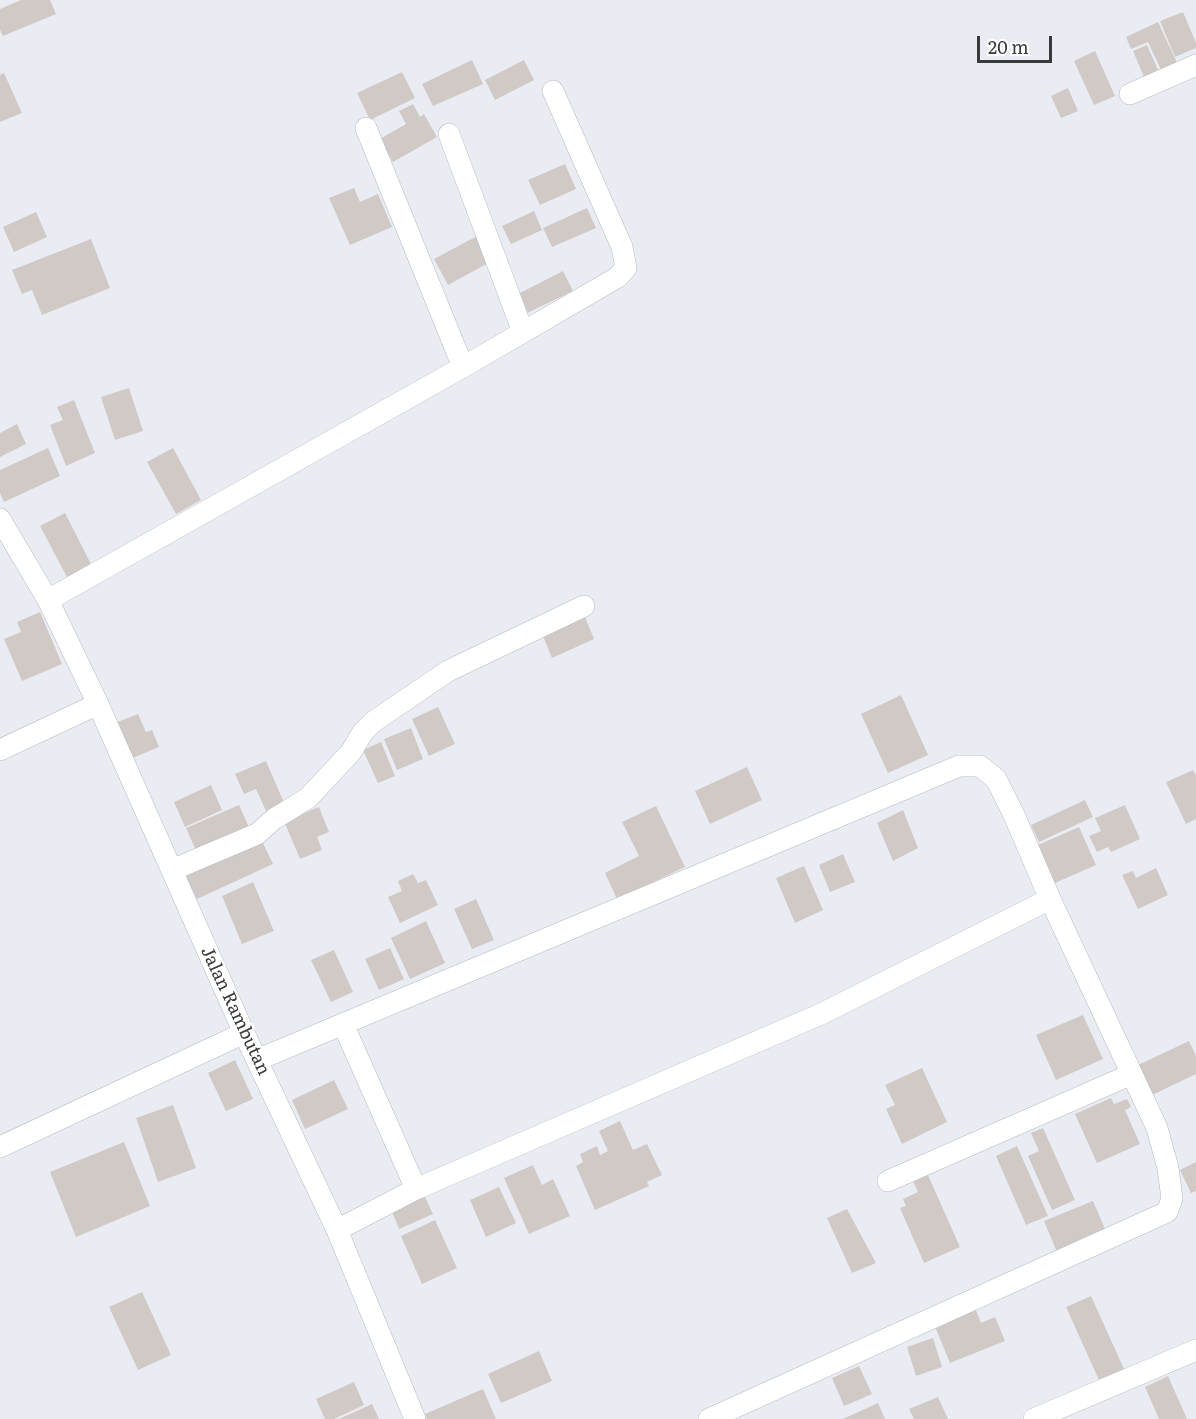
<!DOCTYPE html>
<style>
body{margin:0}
#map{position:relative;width:1196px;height:1419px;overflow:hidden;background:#e9edf3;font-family:Literata,serif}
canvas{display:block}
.scale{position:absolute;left:977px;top:36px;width:75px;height:27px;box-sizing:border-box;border:3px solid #383a3c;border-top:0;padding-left:8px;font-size:18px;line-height:21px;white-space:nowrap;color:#383a3c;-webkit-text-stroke:4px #fff;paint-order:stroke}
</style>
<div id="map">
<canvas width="1196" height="1419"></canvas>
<div class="scale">20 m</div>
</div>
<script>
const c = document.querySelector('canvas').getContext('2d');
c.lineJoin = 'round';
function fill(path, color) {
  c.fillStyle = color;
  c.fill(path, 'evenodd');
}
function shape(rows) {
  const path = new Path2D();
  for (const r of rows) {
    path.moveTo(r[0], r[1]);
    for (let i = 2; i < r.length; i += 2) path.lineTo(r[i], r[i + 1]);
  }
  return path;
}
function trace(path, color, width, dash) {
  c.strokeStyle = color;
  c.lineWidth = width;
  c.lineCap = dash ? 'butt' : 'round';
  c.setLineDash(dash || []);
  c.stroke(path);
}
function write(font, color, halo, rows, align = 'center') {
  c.font = font + ' Literata,serif';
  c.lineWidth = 5;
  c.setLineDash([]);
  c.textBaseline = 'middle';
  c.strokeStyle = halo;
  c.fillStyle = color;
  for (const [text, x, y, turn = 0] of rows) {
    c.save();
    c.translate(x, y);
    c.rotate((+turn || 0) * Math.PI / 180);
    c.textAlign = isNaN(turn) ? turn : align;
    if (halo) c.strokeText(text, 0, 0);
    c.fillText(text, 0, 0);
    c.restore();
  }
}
fill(shape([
 [21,0,50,0,56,14,3,36,0,30,0,9],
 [1183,12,1196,43,1196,48,1175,57,1160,21],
 [1158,22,1179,67,1163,74,1148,42,1131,49,1126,37],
 [1147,45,1158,70,1144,77,1133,51],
 [1095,51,1115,96,1094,105,1074,61],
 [472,60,483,84,433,106,422,84],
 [524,60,534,80,495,100,485,80],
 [402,72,415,98,370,120,357,93],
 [4,73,22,113,0,122,0,75],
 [1068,88,1078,111,1061,118,1051,96],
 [413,104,420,117,424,114,437,137,393,162,380,139,406,124,399,111],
 [565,164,576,189,540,205,528,180],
 [354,188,360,202,378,194,392,227,350,245,329,198],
 [587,208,596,228,552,247,543,228],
 [534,211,542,230,511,244,502,226],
 [36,212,47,237,14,252,3,227],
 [479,235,492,261,448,285,434,259],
 [91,239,110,288,42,315,32,290,22,294,12,270],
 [563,271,573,291,525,314,516,295],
 [129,388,143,431,115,440,101,397],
 [74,400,95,453,66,466,50,425,63,420,57,407],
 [17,424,26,444,0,457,0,433],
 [48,448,60,476,4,502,0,493,0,470],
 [173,448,201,500,176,514,147,462],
 [65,513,92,566,68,579,40,526],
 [40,612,62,664,22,681,4,639,21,632,17,622],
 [585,617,594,639,552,658,543,636],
 [901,695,928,755,888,773,861,714],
 [438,707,455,744,429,756,412,719],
 [138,714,146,732,152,730,159,747,130,759,115,723],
 [411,728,423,759,397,770,384,739],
 [381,742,395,776,378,783,363,750],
 [266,761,285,805,267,813,256,789,244,794,235,774],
 [747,767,762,800,710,824,695,791],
 [1193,770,1196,775,1196,819,1186,824,1166,782],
 [211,785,222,810,185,827,174,802],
 [1085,800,1093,817,1039,842,1031,825],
 [239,805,252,834,199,857,186,828],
 [1125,805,1140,839,1111,852,1108,847,1097,852,1089,836,1101,831,1095,818],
 [656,806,685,867,617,899,605,873,639,856,622,822],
 [319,807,329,832,317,837,322,850,300,859,284,821],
 [903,810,918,848,893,861,877,823],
 [1079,827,1096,865,1055,883,1038,845],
 [262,841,273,864,197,899,186,876],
 [843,854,855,882,830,892,819,865],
 [804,866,823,910,795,923,776,878],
 [1156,868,1168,895,1138,909,1122,875,1133,871,1136,878],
 [413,874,418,883,426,880,438,905,400,923,388,897,402,891,398,881],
 [253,882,274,931,242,944,222,896],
 [476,899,494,940,472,949,454,909],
 [426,921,445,963,410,979,391,938],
 [390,948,404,979,379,990,365,959],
 [334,950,353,992,331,1002,311,960],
 [1083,1015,1103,1059,1056,1080,1036,1035],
 [1189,1041,1196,1056,1196,1074,1148,1097,1134,1067],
 [235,1060,253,1099,226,1111,208,1073],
 [922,1068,947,1122,902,1144,886,1109,895,1105,885,1085],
 [334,1080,348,1109,305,1129,292,1100],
 [1111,1098,1114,1104,1127,1099,1131,1107,1125,1110,1140,1144,1097,1163,1075,1114],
 [173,1105,196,1168,158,1182,136,1118],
 [620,1121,633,1150,647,1144,662,1175,647,1182,649,1186,595,1210,576,1166,583,1162,580,1154,597,1146,600,1155,608,1151,599,1131],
 [1043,1128,1075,1200,1052,1210,1028,1156,1039,1151,1031,1133],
 [124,1142,150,1206,76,1237,50,1172],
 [1017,1146,1048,1216,1026,1225,996,1156],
 [1196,1162,1196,1191,1191,1193,1180,1170],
 [533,1165,542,1185,553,1179,570,1216,529,1234,504,1178],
 [927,1173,960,1247,924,1263,900,1208,906,1206,903,1199,918,1192,912,1179],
 [499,1187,516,1223,486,1237,470,1200],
 [424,1195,433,1214,399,1229,391,1209],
 [1093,1201,1106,1231,1057,1252,1044,1221],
 [847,1209,876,1263,852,1273,827,1218],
 [435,1220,457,1268,422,1284,401,1236],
 [142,1292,171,1355,138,1370,109,1307],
 [1091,1296,1124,1369,1099,1380,1066,1307],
 [975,1308,981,1323,995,1317,1005,1341,950,1363,934,1324],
 [933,1338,942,1367,916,1376,907,1347],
 [539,1351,552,1381,501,1403,488,1374],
 [859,1366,872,1394,844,1406,832,1378],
 [1168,1376,1187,1419,1159,1419,1145,1387],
 [354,1382,364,1405,334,1419,325,1419,316,1399],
 [483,1389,496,1419,427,1419,425,1414],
 [938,1397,948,1419,914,1419,909,1409],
 [878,1403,885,1419,843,1419],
 [372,1404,379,1419,339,1419]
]), '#d0c9c6');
const minor = shape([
 [1130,94,1196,65],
 [366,128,463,367],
 [449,134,523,332],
 [0,519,48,600,98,704],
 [48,600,463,367,618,277,626,268,622,247,553,91],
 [0,750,98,704,244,1033,337,1230,415,1419],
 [172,870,257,834,274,819,308,798,351,752,363,732,373,722,448,671,584,606],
 [343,1024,416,1189],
 [257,1060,959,766,980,766,996,779,1014,815,1050,899,1157,1128,1168,1168,1172,1199,1167,1212,709,1419],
 [0,1147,244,1033],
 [888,1181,1132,1074],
 [337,1230,416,1189,821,1014,1050,899],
 [1034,1419,1196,1350]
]);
trace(minor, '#b6bac0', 22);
trace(minor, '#fff', 21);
write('18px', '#383a3c', '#fff', [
 ["Jalan Rambutan",235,1011,65]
]);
</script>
